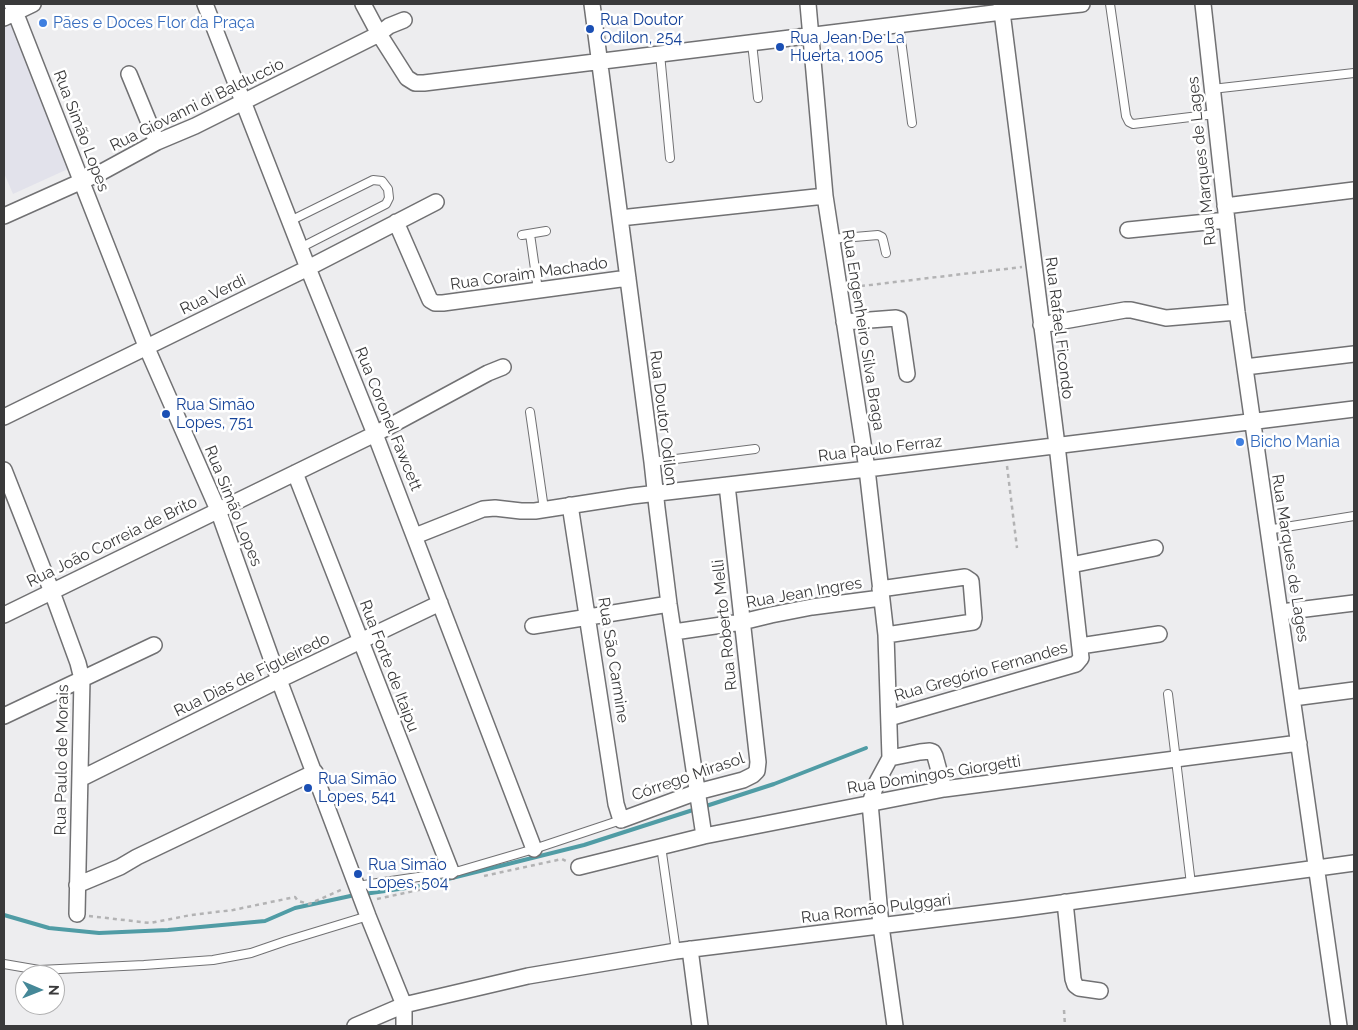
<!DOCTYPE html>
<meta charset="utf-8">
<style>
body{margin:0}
#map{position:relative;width:1358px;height:1030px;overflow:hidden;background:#ededef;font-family:Raleway,sans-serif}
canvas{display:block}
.frame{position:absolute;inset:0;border:5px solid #3a3a3b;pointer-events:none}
.north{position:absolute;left:15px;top:965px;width:50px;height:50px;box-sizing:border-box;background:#fff;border:1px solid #b0b0b1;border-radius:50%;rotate:91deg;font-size:14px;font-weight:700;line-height:20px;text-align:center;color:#3a3a3b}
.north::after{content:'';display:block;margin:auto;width:18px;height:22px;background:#458898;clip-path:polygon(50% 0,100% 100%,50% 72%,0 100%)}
</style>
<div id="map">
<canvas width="1358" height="1030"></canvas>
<div class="frame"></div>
<div class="north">N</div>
</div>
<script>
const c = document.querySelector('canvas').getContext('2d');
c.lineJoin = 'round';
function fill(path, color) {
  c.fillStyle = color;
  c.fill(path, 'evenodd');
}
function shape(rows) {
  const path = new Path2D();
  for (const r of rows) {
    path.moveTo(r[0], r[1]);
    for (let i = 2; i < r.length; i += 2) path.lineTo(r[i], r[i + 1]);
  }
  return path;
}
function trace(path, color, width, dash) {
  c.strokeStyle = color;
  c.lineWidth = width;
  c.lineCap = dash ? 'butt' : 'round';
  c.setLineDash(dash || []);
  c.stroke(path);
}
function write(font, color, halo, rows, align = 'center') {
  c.font = font + ' Raleway,sans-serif';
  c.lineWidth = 5;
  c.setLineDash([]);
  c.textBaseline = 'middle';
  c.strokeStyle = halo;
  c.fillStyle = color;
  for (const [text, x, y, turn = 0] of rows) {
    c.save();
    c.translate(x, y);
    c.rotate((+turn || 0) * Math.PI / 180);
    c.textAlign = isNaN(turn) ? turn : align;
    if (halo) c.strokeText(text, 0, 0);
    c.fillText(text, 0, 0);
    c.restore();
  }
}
fill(shape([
 [12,23,68,169,13,194,4,173,4,27]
]), '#e2e2eb');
trace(shape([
 [703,807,774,784,866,748],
 [364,894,420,886,584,845,696,809],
 [4,915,49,928,99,933,168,930,265,921,295,908,355,895]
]), '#509ca5', 4);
const service = shape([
 [1110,4,1126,116,1129,122,1133,124,1215,114],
 [899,25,912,123],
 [752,43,758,98],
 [660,54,670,158],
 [1212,89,1354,73],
 [290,221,373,180,382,181,388,189,389,198,386,204,300,248],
 [530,234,538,290],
 [522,235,546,231],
 [831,239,878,235,882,237,883,240,886,253],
 [530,412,544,509],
 [652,462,755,449],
 [1267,530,1354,516],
 [1168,694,1191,884],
 [661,846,676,951],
 [357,886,459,871,534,849,621,820],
 [4,964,39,970,144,965,213,960,251,953,286,941,368,916]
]);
const minor = shape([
 [12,4,146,346,218,510,279,680,368,916,404,1005,404,1026],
 [205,4,308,268,375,434,534,849],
 [363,4,379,34,407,78,415,83,424,83,1002,12,1082,4],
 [592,4,652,462,657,508,669,604,704,836],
 [808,4,825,196,867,469,886,635,890,758],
 [1203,4,1237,312,1339,1026],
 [4,18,33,4],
 [129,74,157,142],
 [1225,206,1354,190],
 [4,216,100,173,157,142,195,126,379,34,389,26,404,20],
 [620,218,825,196],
 [396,222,430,300,435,303,443,303,628,278],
 [1128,230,1227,220],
 [844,322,896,318,899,319,907,374],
 [1041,325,1125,310,1131,310,1166,318,1237,312],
 [1245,367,1354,354],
 [4,417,308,268,436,202],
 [4,470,52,592,78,663,82,679,77,914],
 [295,473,451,871],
 [570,505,616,804,621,820,697,792,743,780,753,775,757,771,758,762,727,485],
 [415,536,483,509,495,508,521,511,535,511,632,496,867,469,1354,409],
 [1071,565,1155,548],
 [880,589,965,577,971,581,974,618,973,622,886,635],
 [1281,612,1354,603],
 [4,615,375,434,488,373,503,367],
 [533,626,669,604],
 [674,632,742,622,771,615,812,607,881,598],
 [1080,646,1159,634],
 [1293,698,1354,690],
 [4,716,154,645],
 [889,718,1076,664,1081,658,1057,445,1001,4],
 [890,758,877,782,870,803,881,926,895,1026],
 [890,758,920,752,930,751,933,752,935,756,944,789],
 [80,779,279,680,440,603],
 [579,867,704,836,944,789,1299,743],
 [77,885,120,867,137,857,315,772],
 [1065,902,1073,979,1075,985,1079,988,1100,991],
 [690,949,700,1026],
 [355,1026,404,1005,528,976,676,951,1017,909,1354,863]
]);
trace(service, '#717173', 10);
trace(minor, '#717173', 18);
trace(shape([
 [853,287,1022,267],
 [1007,466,1017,548],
 [484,876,562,859,566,861],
 [377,899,437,886],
 [89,916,150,923,191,915,233,910,295,897,298,901,309,904,343,889],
 [1064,1010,1065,1026]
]), '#b3b3b4', 2.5, [4, 4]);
trace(service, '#fff', 8);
trace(minor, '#fff', 15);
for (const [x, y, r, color] of [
 [43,23,5,"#3f7fe0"],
 [590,29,5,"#1a4fb4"],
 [780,47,5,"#1a4fb4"],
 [166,414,5,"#1a4fb4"],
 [1240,442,5,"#3f7fe0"],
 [308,788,5,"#1a4fb4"],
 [358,874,5,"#1a4fb4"]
]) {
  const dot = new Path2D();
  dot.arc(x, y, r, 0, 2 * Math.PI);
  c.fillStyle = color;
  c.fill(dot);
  trace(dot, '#fff', 2);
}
write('16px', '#164399', '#fff', [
 ["Rua Doutor",600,20],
 ["Odilon, 254",600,38],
 ["Rua Jean De La",790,38],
 ["Huerta, 1005",790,56],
 ["Rua Simão",176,405],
 ["Lopes, 751",176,423],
 ["Rua Simão",318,779],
 ["Lopes, 541",318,797],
 ["Rua Simão",368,865],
 ["Lopes, 504",368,883]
], 'left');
write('16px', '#366cbe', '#fff', [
 ["Pães e Doces Flor da Praça",53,23],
 ["Bicho Mania",1250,442]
], 'left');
write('16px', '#3a3a3b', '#fff', [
 ["Rua Giovanni di Balduccio",197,105,-26],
 ["Rua Simão Lopes",81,131,69],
 ["Rua Marques de Lages",1202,161,-96],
 ["Rua Coraim Machado",529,274,-8],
 ["Rua Verdi",213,295,-26],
 ["Rua Rafael Ficondo",1059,328,83],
 ["Rua Engenheiro Silva Braga",863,330,81],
 ["Rua Doutor Odilon",663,418,83],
 ["Rua Coronel Fawcett",388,419,68],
 ["Rua Paulo Ferraz",880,449,-7],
 ["Rua Simão Lopes",233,506,68],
 ["Rua João Correia de Brito",112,542,-26],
 ["Rua Marques de Lages",1290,558,81],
 ["Rua Jean Ingres",804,593,-10],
 ["Rua Roberto Melli",725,625,-96],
 ["Rua São Carmine",613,660,81],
 ["Rua Forte de Itaipu",389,666,69],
 ["Rua Gregório Fernandes",981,672,-16],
 ["Rua Dias de Figueiredo",252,675,-26],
 ["Rua Paulo de Morais",62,760,-89],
 ["Rua Domingos Giorgetti",934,775,-9],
 ["Córrego Mirasol",688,777,-19],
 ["Rua Romão Pulggari",876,909,-7]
]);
</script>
